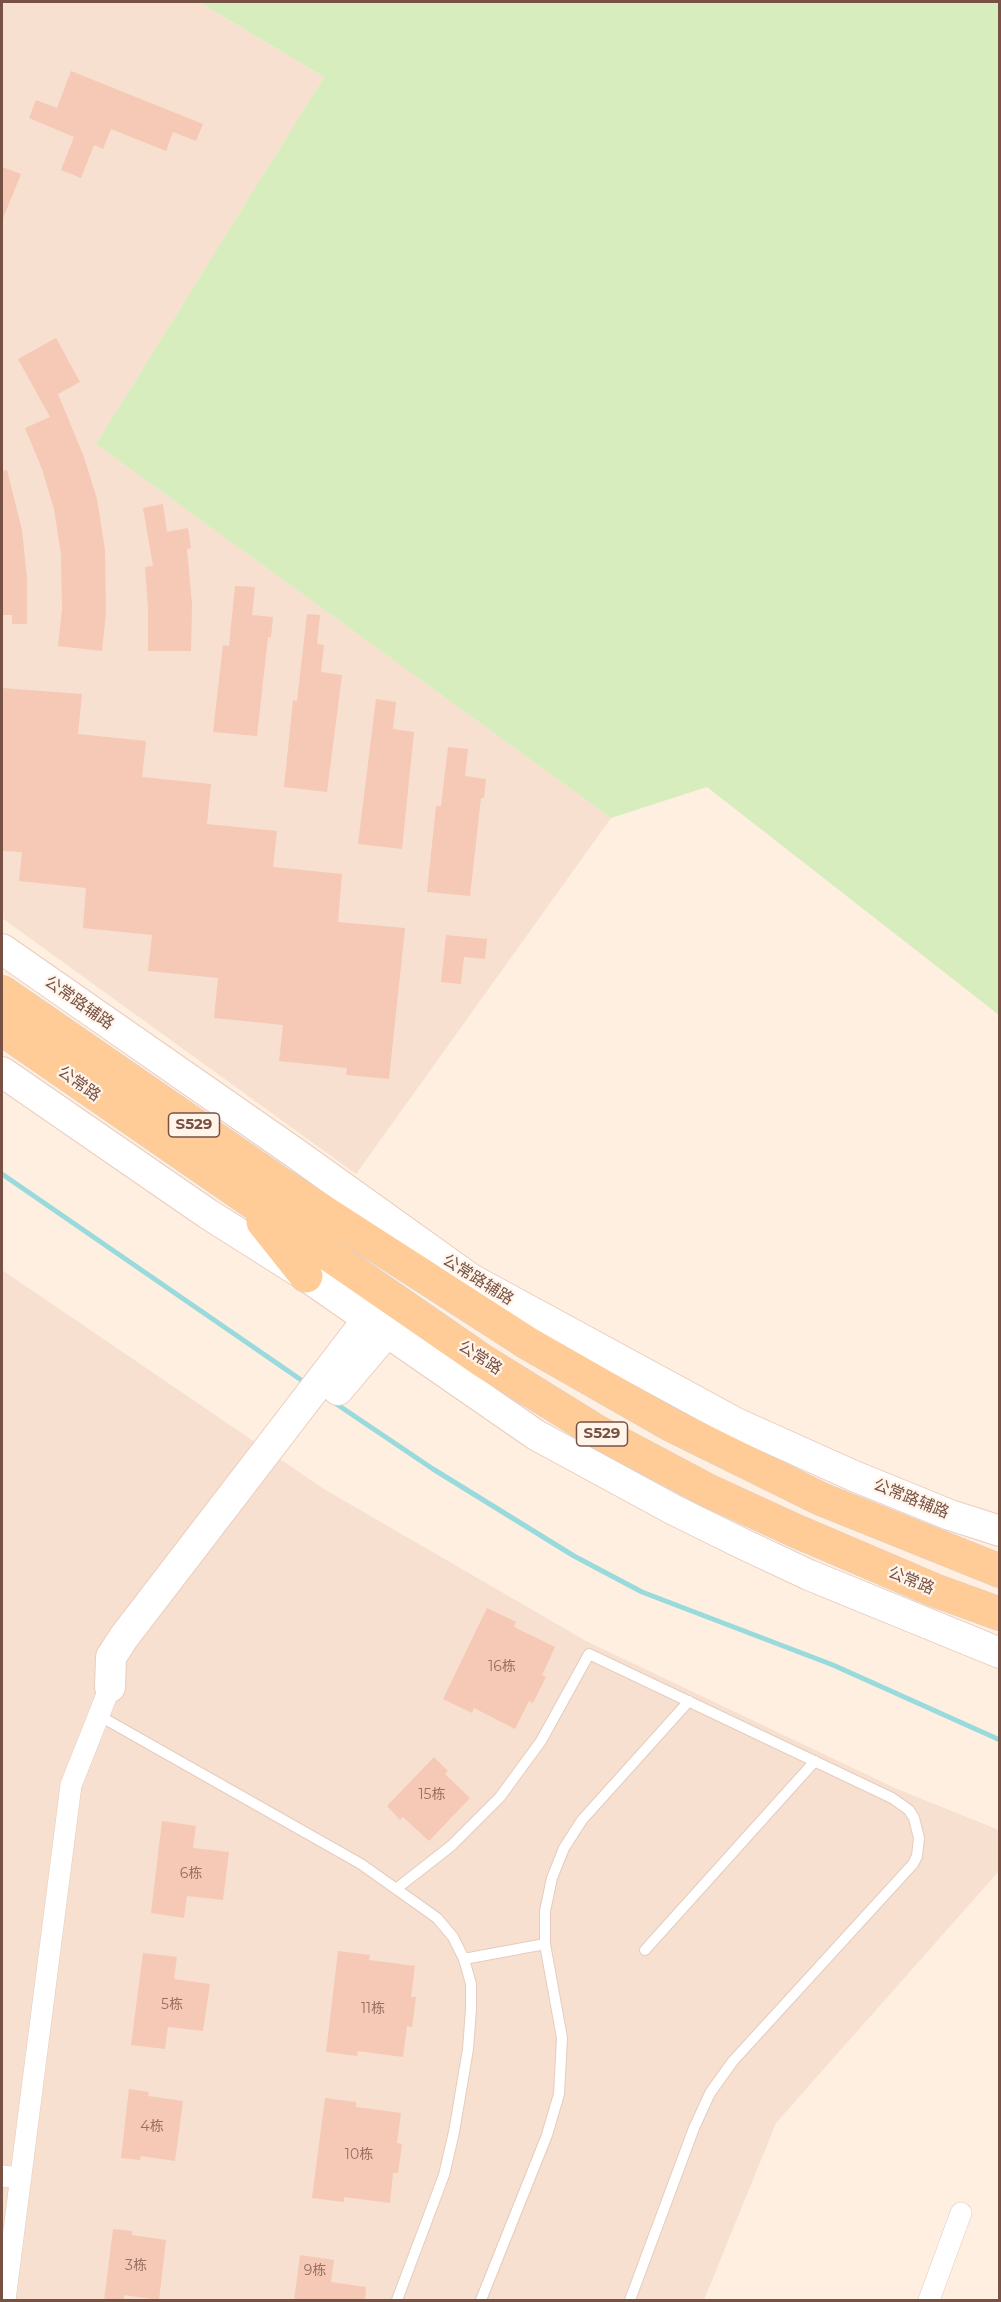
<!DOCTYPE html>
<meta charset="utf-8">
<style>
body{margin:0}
#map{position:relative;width:1001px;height:2302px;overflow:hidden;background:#feefe1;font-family:Montserrat,sans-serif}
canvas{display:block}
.frame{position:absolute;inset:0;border:3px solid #785145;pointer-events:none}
</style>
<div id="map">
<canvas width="1001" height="2302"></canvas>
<div class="frame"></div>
</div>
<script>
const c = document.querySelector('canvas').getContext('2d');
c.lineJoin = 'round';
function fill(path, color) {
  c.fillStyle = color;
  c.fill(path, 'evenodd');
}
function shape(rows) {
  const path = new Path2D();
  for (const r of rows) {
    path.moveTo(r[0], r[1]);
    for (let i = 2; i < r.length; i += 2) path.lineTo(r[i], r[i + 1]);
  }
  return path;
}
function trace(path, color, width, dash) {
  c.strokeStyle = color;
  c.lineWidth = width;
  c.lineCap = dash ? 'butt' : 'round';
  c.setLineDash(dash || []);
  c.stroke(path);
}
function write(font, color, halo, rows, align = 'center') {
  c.font = font + ' Montserrat,"Noto Sans SC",sans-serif';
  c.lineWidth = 4.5;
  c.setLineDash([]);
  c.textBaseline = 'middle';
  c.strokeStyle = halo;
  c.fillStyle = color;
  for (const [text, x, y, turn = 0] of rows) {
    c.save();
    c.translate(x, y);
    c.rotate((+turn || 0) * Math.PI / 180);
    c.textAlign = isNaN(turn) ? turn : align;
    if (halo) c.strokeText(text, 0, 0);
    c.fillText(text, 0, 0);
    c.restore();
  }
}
fill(shape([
 [2,2,199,2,324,77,96,444,611,818,356,1174,2,918],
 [2,1270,324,1489,586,1641,897,1789,999,1830,999,1871,776,2123,704,2300,2,2300]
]), '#f7e0cf');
fill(shape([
 [199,2,999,2,999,1015,707,787,611,818,96,444,324,77]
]), '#d7edbe');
trace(shape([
 [2,1174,307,1384],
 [332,1401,433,1469,574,1556,642,1592,833,1665,1000,1740]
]), '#99dadc', 5);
fill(shape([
 [71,71,203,124,196,141,173,132,166,151,111,129,103,149,94,145,81,178,61,170,74,137,29,118,36,100,57,108],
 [2,167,21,174,2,221],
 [56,338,80,382,58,394,84,457,97,499,105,550,106,612,102,651,58,646,62,609,61,554,54,509,42,469,25,428,50,417,18,359],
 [7,470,22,530,27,578,27,624,12,624,12,615,2,615,2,471],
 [163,504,167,532,188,528,191,548,187,549,192,604,191,651,148,651,148,608,145,567,153,566,143,508],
 [235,586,255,587,252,615,273,617,271,637,268,637,257,736,213,732,223,645,229,646],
 [307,614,320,615,317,644,324,645,321,672,342,675,327,792,284,787,293,700,297,701],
 [2,688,82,694,78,734,146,741,142,777,211,784,207,824,277,831,273,867,342,874,338,922,405,928,389,1079,346,1075,347,1068,279,1061,283,1025,214,1018,218,978,148,971,152,935,83,928,86,888,19,881,22,852,2,851],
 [376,699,396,702,393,729,414,732,402,849,358,844],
 [448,747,468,749,465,776,486,779,484,798,481,798,470,896,427,892,436,806,441,806],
 [446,935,487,939,485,959,464,957,461,984,441,982],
 [487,1608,516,1622,514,1627,555,1647,542,1675,546,1677,533,1703,529,1701,515,1729,474,1708,472,1713,443,1699],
 [434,1757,448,1771,445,1774,470,1798,429,1841,403,1817,400,1820,387,1806],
 [162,1821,196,1826,193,1848,229,1852,223,1900,187,1896,184,1918,151,1913],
 [338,1951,370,1955,369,1960,415,1966,411,1997,416,1997,412,2027,407,2026,403,2057,358,2051,357,2056,326,2052],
 [143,1953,177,1957,174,1979,210,1984,203,2031,168,2027,165,2049,131,2045],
 [129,2089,149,2092,148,2096,183,2101,175,2161,141,2156,140,2160,121,2158],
 [325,2098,356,2102,356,2107,401,2113,397,2143,402,2144,398,2173,393,2173,390,2203,344,2197,344,2202,312,2198],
 [113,2229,132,2231,132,2235,166,2240,159,2300,124,2295,124,2301,104,2301],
 [300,2255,334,2260,331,2282,366,2287,365,2301,294,2301]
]), '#f6c8b6');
const service = shape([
 [98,1715,361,1864,437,1918,453,1937,464,1959,471,1984,471,2009,468,2049,454,2132,444,2175,397,2300],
 [396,1889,451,1846,500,1797,541,1741,589,1654,892,1798,909,1810,914,1818,919,1838,917,1856,913,1864,733,2061,710,2093,694,2128,630,2300],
 [645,1950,815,1761],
 [464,1959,545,1944],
 [481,2300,547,2135,559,2094,562,2038,545,1944,545,1911,552,1878,564,1848,582,1820,689,1701]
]);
const minor = shape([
 [2,2176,21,2178],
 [5,2300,71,1785,110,1687],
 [929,2300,961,2213]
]);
const secondary = shape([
 [2,949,295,1153,471,1279,736,1423,854,1476,950,1515,1000,1531],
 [2,1072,208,1214,306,1276,536,1435,674,1510,743,1544,809,1575,1000,1653],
 [338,1390,387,1332],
 [110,1687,111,1657,124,1637,368,1319]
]);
const primary = shape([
 [2,992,279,1183,529,1344,671,1425,821,1499,1000,1571],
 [2,1029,483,1361,596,1431,709,1491,796,1531,934,1590,1000,1614],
 [263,1222,306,1276]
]);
trace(service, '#e5ccbe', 12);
trace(minor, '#e5ccbe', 22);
trace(secondary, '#ebccbb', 32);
trace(primary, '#d9cecb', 34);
trace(service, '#fff', 10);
trace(minor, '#fff', 21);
trace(secondary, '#fff', 30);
trace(primary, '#ffcc97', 33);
write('14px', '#986f61', null, [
 ["16栋",502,1667],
 ["15栋",432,1795],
 ["6栋",191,1874],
 ["5栋",172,2005],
 ["11栋",373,2009],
 ["4栋",152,2127],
 ["10栋",359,2155],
 ["3栋",136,2266],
 ["9栋",315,2271]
]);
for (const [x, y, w] of [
 [194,1125,51],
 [602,1434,51]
]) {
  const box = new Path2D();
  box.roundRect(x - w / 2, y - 12, w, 24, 4.5);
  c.fillStyle = '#fff4e9';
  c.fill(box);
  trace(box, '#785145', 1.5);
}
write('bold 15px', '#785145', null, [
 ["S529",194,1125],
 ["S529",602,1434]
]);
write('16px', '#785145', '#fff4e9', [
 ["公常路辅路",79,1003,35],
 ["公常路",79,1084,35],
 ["公常路辅路",478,1280,32],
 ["公常路",480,1358,33],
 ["公常路辅路",911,1499,22],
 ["公常路",911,1581,22]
]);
</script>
